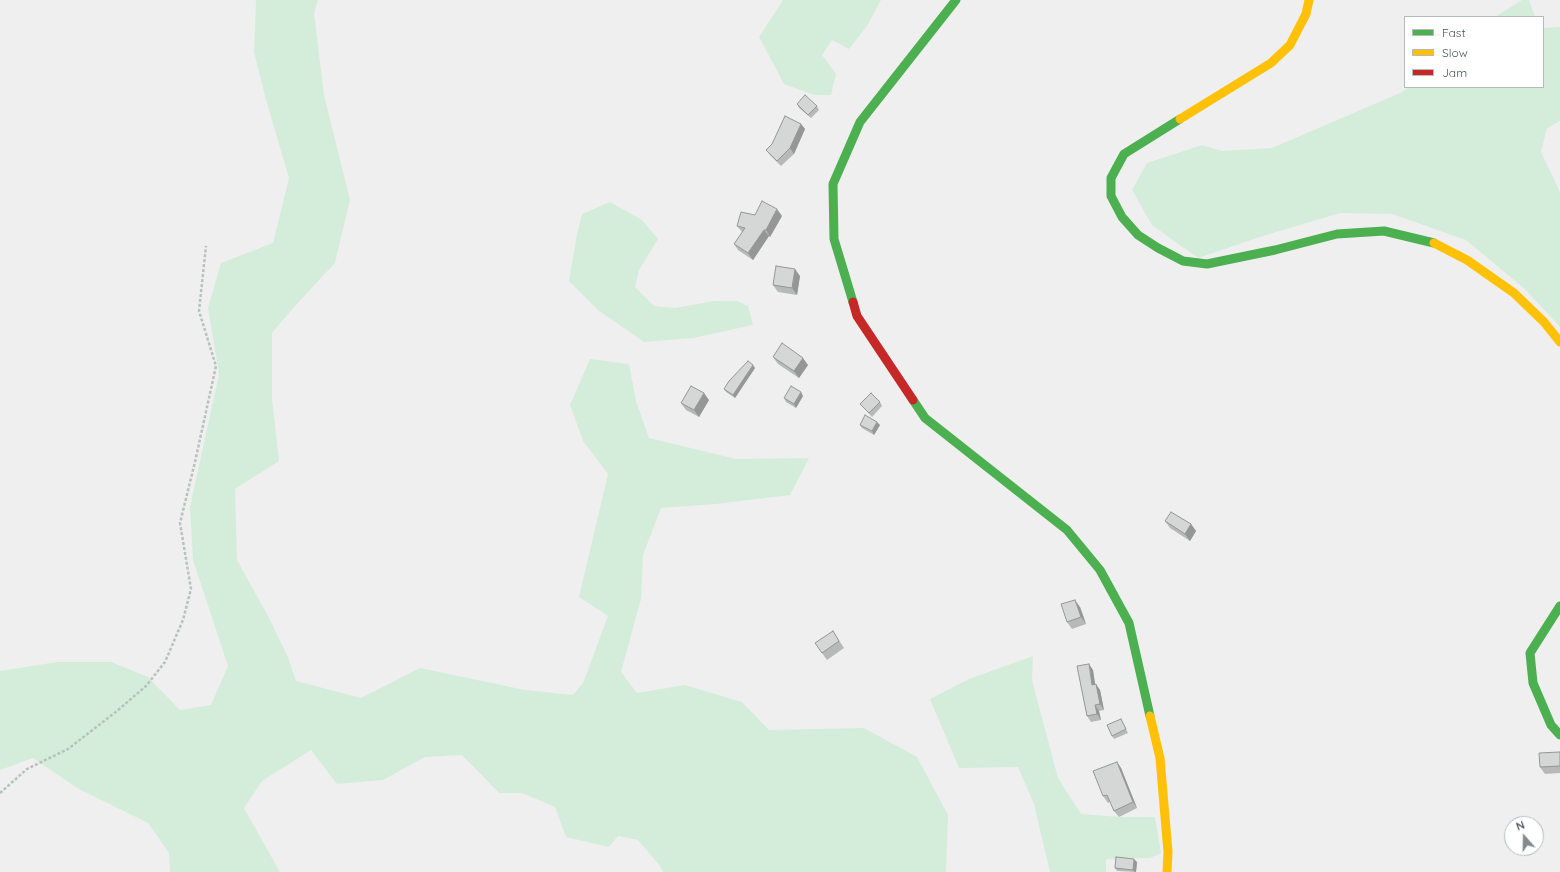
<!DOCTYPE html>
<style>
body{margin:0}
#map{position:relative;width:1560px;height:872px;overflow:hidden;background:#efefef;font-family:Quicksand,sans-serif}
canvas{display:block}
.legend{position:absolute;left:1404px;top:16px;width:140px;height:72px;box-sizing:border-box;background:#fff;border:1px solid #b5bbbd;margin:0;padding:5px 7px;list-style:none;font-size:12px;color:#47545a}
.legend li{display:flex;align-items:center;gap:8px;height:20px}
.legend b{width:20px;border:1px solid #b5bbbd}
.north{position:absolute;left:1504px;top:816px;width:40px;height:40px;box-sizing:border-box;background:#fff;border:1px solid #b5bbbd;border-radius:50%;rotate:340deg;font-size:11px;font-weight:700;line-height:16px;text-align:center;color:#47545a}
.north::after{content:'';display:block;margin:auto;width:14px;height:18px;background:#828a8e;clip-path:polygon(50% 0,100% 100%,50% 72%,0 100%)}
</style>
<div id="map">
<canvas width="1560" height="872"></canvas>
<ul class="legend">
<li><b style="height:5px;background:#4caf50"></b>Fast</li>
<li><b style="height:5px;background:#ffc107"></b>Slow</li>
<li><b style="height:5px;background:#c62828"></b>Jam</li>
</ul>
<div class="north">N</div>
</div>
<script>
const c = document.querySelector('canvas').getContext('2d');
c.lineJoin = 'round';
function fill(path, color) {
  c.fillStyle = color;
  c.fill(path, 'evenodd');
}
function shape(rows) {
  const path = new Path2D();
  for (const r of rows) {
    path.moveTo(r[0], r[1]);
    for (let i = 2; i < r.length; i += 2) path.lineTo(r[i], r[i + 1]);
  }
  return path;
}
function trace(path, color, width, dash) {
  c.strokeStyle = color;
  c.lineWidth = width;
  c.lineCap = dash ? 'butt' : 'round';
  c.setLineDash(dash || []);
  c.stroke(path);
}
fill(shape([
 [256,0,318,0,314,13,324,95,350,200,335,263,294,307,272,333,272,399,279,461,235,489,237,560,268,616,288,657,296,681,361,698,420,668,525,690,573,695,583,683,608,616,579,597,608,474,583,441,570,405,590,359,629,364,636,401,649,438,736,459,809,458,790,495,716,504,661,508,643,555,641,599,621,672,637,693,685,685,742,702,769,730,864,728,917,757,948,815,946,872,663,872,660,866,638,840,618,836,609,847,566,837,555,807,522,793,499,793,462,755,425,757,383,780,337,784,311,750,262,781,244,808,280,872,170,872,169,853,148,823,77,788,33,758,0,770,0,671,57,662,111,662,148,677,180,710,211,705,228,666,193,560,190,507,219,374,208,308,221,263,273,243,289,178,266,100,254,52],
 [783,0,881,0,867,26,849,49,832,40,822,55,836,74,831,95,814,95,784,84,759,37],
 [1522,0,1529,0,1535,17,1495,17],
 [1560,27,1560,121,1547,128,1541,152,1560,192,1560,327,1526,290,1466,240,1392,214,1340,213,1263,236,1198,258,1152,225,1132,190,1147,163,1202,145,1222,151,1272,148,1400,93,1409,87,1543,87,1543,28],
 [610,202,642,220,658,239,639,270,635,287,654,306,675,308,715,301,737,301,748,306,753,325,693,338,644,342,598,310,569,281,577,234,582,214],
 [1033,656,1032,680,1058,778,1081,814,1120,817,1155,817,1161,853,1150,858,1106,859,1106,872,1050,872,1034,804,1018,767,959,768,930,699,969,679]
]), '#d4edda');
trace(shape([
 [0,793,27,769,68,749,117,711,146,686,165,662,183,620,191,589,180,523,195,462,216,366,199,311,206,246]
]), '#b6c2bc', 2.5, [3, 2]);
trace(shape([
 [1180,119,1124,154,1111,178,1111,196,1122,217,1138,235,1158,248,1183,261,1207,264,1275,250,1337,234,1384,231,1434,243],
 [853,302,834,239,833,184,860,122,956,0],
 [913,400,925,418,1067,530,1100,570,1129,623,1150,716],
 [1560,606,1530,653,1533,683,1551,725,1560,735]
]), '#4caf50', 9);
trace(shape([
 [1180,119,1271,63,1290,45,1306,14,1309,0],
 [1434,243,1467,260,1514,293,1544,322,1560,342],
 [1150,716,1160,758,1168,852,1167,872]
]), '#ffc107', 9);
trace(shape([
 [853,302,857,316,913,400]
]), '#c62828', 9);
fill(shape([
 [797,104,817,106,819,110,811,118,799,108],
 [801,124,805,129,794,154,781,166,770,155,766,150],
 [782,216,770,237,769,236,753,260,738,250,734,244,742,232,737,226],
 [800,276,797,295,778,292,773,285],
 [773,357,808,365,799,378,778,364],
 [755,368,735,398,726,392,724,389],
 [803,396,796,408,786,402,784,398],
 [709,400,699,417,686,410,681,403],
 [880,402,882,406,872,417,863,407,860,404],
 [860,425,880,425,874,435,862,428],
 [1165,521,1191,524,1196,531,1190,541,1170,528],
 [1080,607,1086,624,1072,629,1067,622],
 [833,631,844,648,827,660,815,643],
 [1093,670,1095,684,1100,690,1104,710,1099,711,1101,720,1091,722,1087,716],
 [1121,719,1128,733,1114,739,1112,736],
 [1560,752,1560,773,1545,774,1540,767],
 [1117,762,1121,768,1137,808,1119,817,1114,811,1110,802,1108,803,1103,796],
 [1137,862,1136,872,1117,871,1115,868]
]), '#b7b9b9');
fill(shape([
 [801,124,805,129,794,154,790,148],
 [777,209,782,216,770,237,766,230],
 [764,230,769,236,753,260,748,253],
 [795,269,800,276,797,295,792,288],
 [803,358,808,365,799,378,794,371],
 [753,365,755,368,735,398,733,395],
 [801,392,803,396,796,408,794,404],
 [704,393,709,400,699,417,694,410],
 [877,422,880,425,874,435,872,431],
 [1191,524,1196,531,1190,541,1185,534],
 [1075,600,1080,607,1086,624,1081,617],
 [1089,664,1093,670,1096,691,1092,685],
 [1096,684,1100,690,1104,710,1100,704],
 [1095,705,1099,711,1101,720,1097,714],
 [1117,762,1121,768,1137,808,1133,802],
 [1134,859,1137,862,1136,872,1135,872,1133,870]
]), '#959696');
const building = shape([
 [805,95,817,106,808,115,797,104,805,95],
 [785,116,801,124,790,148,777,161,766,150,772,144,785,116],
 [762,201,777,209,766,230,764,230,748,253,734,244,745,228,737,226,741,212,755,215,762,201],
 [776,266,795,269,792,288,773,285,776,266],
 [782,343,803,358,794,371,773,357,782,343],
 [748,361,753,365,733,395,724,389,729,381,748,361],
 [691,386,704,393,694,410,681,403,691,386],
 [791,386,801,392,794,404,784,398,791,386],
 [871,393,880,402,869,413,860,404,871,393],
 [865,415,877,422,872,431,860,425,865,415],
 [1171,512,1191,524,1185,534,1165,521,1171,512],
 [1075,600,1081,617,1067,622,1061,604,1075,600],
 [833,631,839,641,822,653,815,643,833,631],
 [1089,664,1092,685,1096,684,1100,704,1095,705,1097,714,1087,716,1077,666,1089,664],
 [1121,719,1126,729,1112,736,1107,725,1121,719],
 [1560,752,1560,766,1540,767,1539,753,1560,752],
 [1117,762,1133,802,1114,811,1107,795,1103,796,1093,771,1117,762],
 [1116,857,1134,859,1133,870,1115,868,1116,857]
]);
fill(building, '#d5d7d7');
trace(building, '#959696', 1);
</script>
